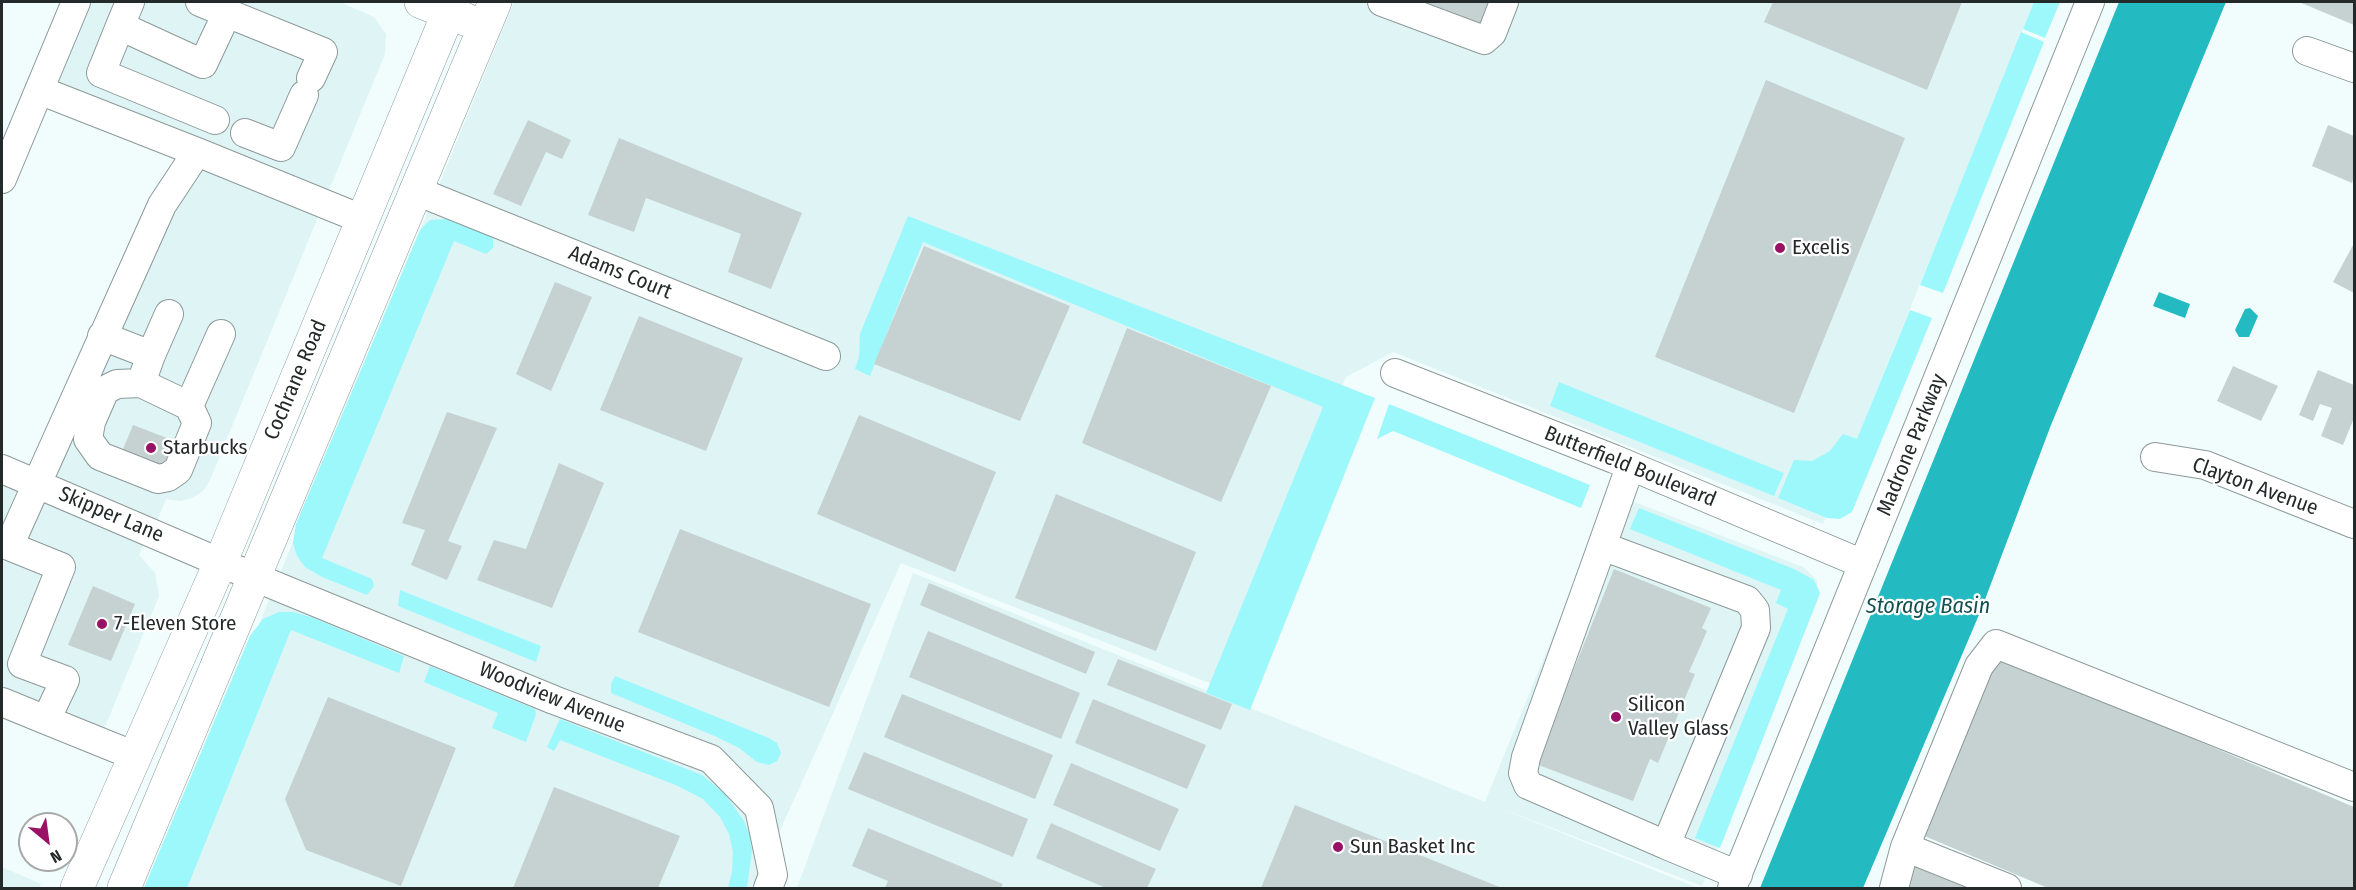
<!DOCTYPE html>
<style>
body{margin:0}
#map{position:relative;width:2356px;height:890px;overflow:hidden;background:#f1fdfd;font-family:"Fira Sans Condensed",sans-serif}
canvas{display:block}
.frame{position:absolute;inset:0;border:3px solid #242929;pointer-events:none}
.north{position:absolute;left:18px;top:812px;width:60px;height:60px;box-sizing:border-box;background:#fff;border:2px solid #a7a9a9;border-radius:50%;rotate:151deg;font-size:16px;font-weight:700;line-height:24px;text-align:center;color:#242929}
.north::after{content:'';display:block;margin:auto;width:21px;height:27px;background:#981165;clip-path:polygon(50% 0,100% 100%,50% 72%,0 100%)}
</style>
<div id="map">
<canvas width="2356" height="890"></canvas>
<div class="frame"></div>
<div class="north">N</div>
</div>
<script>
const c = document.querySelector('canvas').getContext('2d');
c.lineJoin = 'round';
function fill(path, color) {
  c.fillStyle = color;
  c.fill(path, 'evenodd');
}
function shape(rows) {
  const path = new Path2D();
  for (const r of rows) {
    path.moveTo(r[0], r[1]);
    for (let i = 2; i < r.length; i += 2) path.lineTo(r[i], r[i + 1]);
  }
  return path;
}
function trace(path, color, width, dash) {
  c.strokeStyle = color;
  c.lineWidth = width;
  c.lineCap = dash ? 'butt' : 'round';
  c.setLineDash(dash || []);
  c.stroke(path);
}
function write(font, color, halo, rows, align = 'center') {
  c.font = font + ' "Fira Sans Condensed",sans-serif';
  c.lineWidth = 4.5;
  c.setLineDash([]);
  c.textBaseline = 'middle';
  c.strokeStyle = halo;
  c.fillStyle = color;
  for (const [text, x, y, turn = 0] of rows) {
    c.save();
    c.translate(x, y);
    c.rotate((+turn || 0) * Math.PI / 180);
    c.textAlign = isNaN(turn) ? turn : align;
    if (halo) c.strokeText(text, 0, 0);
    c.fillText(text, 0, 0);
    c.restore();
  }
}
fill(shape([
 [73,2,340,2,374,17,386,34,385,54,210,480,203,491,192,498,180,501,166,499,154,528,39,480,196,148,40,81],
 [514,2,2034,2,1823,524,1393,352,1346,377,1217,686,901,563,754,888,157,888,163,859],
 [2,466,150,528,139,555,155,573,159,596,100,739,2,698],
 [1611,493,1803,567,1817,580,1818,599,1702,886,1490,804,1698,888,797,888,913,573,1485,802],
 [2,867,41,884,39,888,2,888]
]), '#def4f5');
fill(shape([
 [2034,2,2060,2,2045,38,2023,29],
 [2021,32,2044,42,1943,293,1920,285],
 [908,216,1375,398,1250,710,1206,693,1323,407,923,242,870,376,855,369,859,357,860,334],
 [446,219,493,237,493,248,486,254,454,241,322,558,372,579,374,586,367,595,322,577,305,567,297,556,293,543,296,524,420,230,430,220],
 [1910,310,1932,318,1852,512,1840,519,1827,518,1778,498,1794,460,1812,461,1830,451,1843,434,1857,439],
 [1559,382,1784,473,1774,496,1550,406],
 [1389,404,1590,485,1581,508,1393,431,1377,439],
 [1639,508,1794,569,1814,580,1820,593,1720,848,1695,838,1788,609,1776,603,1781,590,1630,529],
 [400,590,541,646,536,662,398,606],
 [279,612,293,612,314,618,404,656,399,673,291,630,187,888,144,888,250,636,263,619],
 [430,666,535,709,536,714,526,742,492,728,498,713,424,682],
 [615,676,769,738,777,743,781,753,777,761,769,765,757,762,739,748,717,737,611,693,611,684],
 [560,719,702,775,725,794,744,821,750,836,752,851,747,888,728,888,732,872,733,852,729,834,720,817,703,799,678,786,560,740,554,751,547,747]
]), '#9df8fc');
fill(shape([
 [2119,2,2226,2,2051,425,1981,610,1863,888,1760,888],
 [2159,292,2190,304,2185,318,2153,306],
 [2250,308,2258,316,2249,337,2239,337,2235,330,2245,309]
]), '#23bac1');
fill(shape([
 [1402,2,1489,2,1477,32],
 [1773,2,1962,2,1927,90,1764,22],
 [2299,2,2354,2,2354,25],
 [1766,80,1905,138,1794,413,1655,357],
 [528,120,571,140,562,159,546,152,521,206,493,194],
 [2328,125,2354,136,2354,176,2352,183,2312,166],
 [619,138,802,213,771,289,728,272,741,234,646,198,634,232,588,215],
 [2353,245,2354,246,2354,293,2333,282],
 [924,246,1070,306,1020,421,874,364],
 [555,282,592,297,551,391,516,374],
 [639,316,743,358,706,451,600,410],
 [1127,328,1271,386,1221,502,1082,443],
 [2233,366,2278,386,2261,421,2217,401],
 [2318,370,2354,385,2354,418,2343,445,2321,436,2332,408,2320,404,2313,421,2299,415],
 [447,412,497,428,448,541,462,546,447,580,411,565,425,530,402,523],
 [859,415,996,472,955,572,817,514],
 [133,425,180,443,168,473,121,454],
 [559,463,604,483,552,608,477,580,494,540,526,549],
 [1056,494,1196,552,1156,651,1015,598],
 [680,529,871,604,829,707,638,632],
 [1614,569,1711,608,1702,628,1707,631,1689,672,1695,674,1658,763,1650,759,1633,801,1536,764],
 [929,583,1095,652,1086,674,920,605],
 [93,586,135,604,111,661,68,645],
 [928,631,1080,693,1061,739,909,677],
 [1998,656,2354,807,2354,888,2048,888,1922,835],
 [1118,659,1232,704,1221,730,1107,685],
 [902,694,1053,755,1035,799,884,737],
 [328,697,456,748,401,886,306,850,285,799],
 [1093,699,1206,745,1187,789,1075,743],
 [864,752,1028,819,1013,857,848,789],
 [1071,763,1179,809,1160,851,1053,805],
 [554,787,680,836,658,888,513,888],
 [1295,805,1502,888,1261,888],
 [1051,823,1156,869,1147,888,1106,888,1036,858],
 [868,828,1003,884,1001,888,885,888,888,881,852,866],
 [1916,857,1994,888,1903,888]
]), '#c6d2d2');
const minor = shape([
 [130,2,120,26,203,64,227,13,200,2],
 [1382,2,1484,40,1492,33,1504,2],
 [227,13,323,52,311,78],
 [120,26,101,73,215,120],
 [2307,51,2354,68],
 [39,90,197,152],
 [245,133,281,147,304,95],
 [2,179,76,2],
 [414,190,826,356],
 [102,336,151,355,141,383,189,406,221,334],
 [151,355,169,314],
 [1395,373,1614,459,1863,564],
 [141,383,117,384,105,390,91,422,88,439,100,456,158,479,168,477,178,470,197,423,189,406],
 [2155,457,2205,465,2354,524],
 [1630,467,1602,546,1747,600,1755,610,1756,628,1666,845,1738,875],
 [2,469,254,577,554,700,711,759,759,808,773,875,768,888],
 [1602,546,1526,757,1523,773,1528,785,1666,845],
 [2,702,46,720],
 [135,756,46,720,65,680,22,664,61,567,9,546,162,205,197,152,364,220],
 [1732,888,2090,2],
 [1894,888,1905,847],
 [2007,888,1905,847,1979,666,1996,644,2354,787]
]);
const major = shape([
 [421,2,467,20],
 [77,888,221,561,453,2],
 [124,888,495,2]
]);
trace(minor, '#8d9999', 30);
trace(major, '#8d9999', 34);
trace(minor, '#fff', 28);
trace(major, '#fff', 33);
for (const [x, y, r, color] of [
 [1780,248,6,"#981165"],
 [151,448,6,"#981165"],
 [102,624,6,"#981165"],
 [1616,717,6,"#981165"],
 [1338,847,6,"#981165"]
]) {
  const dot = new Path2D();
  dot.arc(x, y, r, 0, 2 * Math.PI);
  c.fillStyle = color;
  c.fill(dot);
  trace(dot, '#fff', 2);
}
write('21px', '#242929', '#fff', [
 ["Excelis",1792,248],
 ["Starbucks",163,448],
 ["7-Eleven Store",114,624],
 ["Silicon",1628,705],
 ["Valley Glass",1628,729],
 ["Sun Basket Inc",1350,847]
], 'left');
write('21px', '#242929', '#fff', [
 ["Adams Court",620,273,22],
 ["Cochrane Road",296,380,-67],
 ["Madrone Parkway",1912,445,-68],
 ["Butterfield Boulevard",1630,467,22],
 ["Clayton Avenue",2255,487,20],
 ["Skipper Lane",111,515,23],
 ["Woodview Avenue",552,698,22]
]);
write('italic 22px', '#134f51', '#fff', [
 ["Storage Basin",1928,607]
]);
</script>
